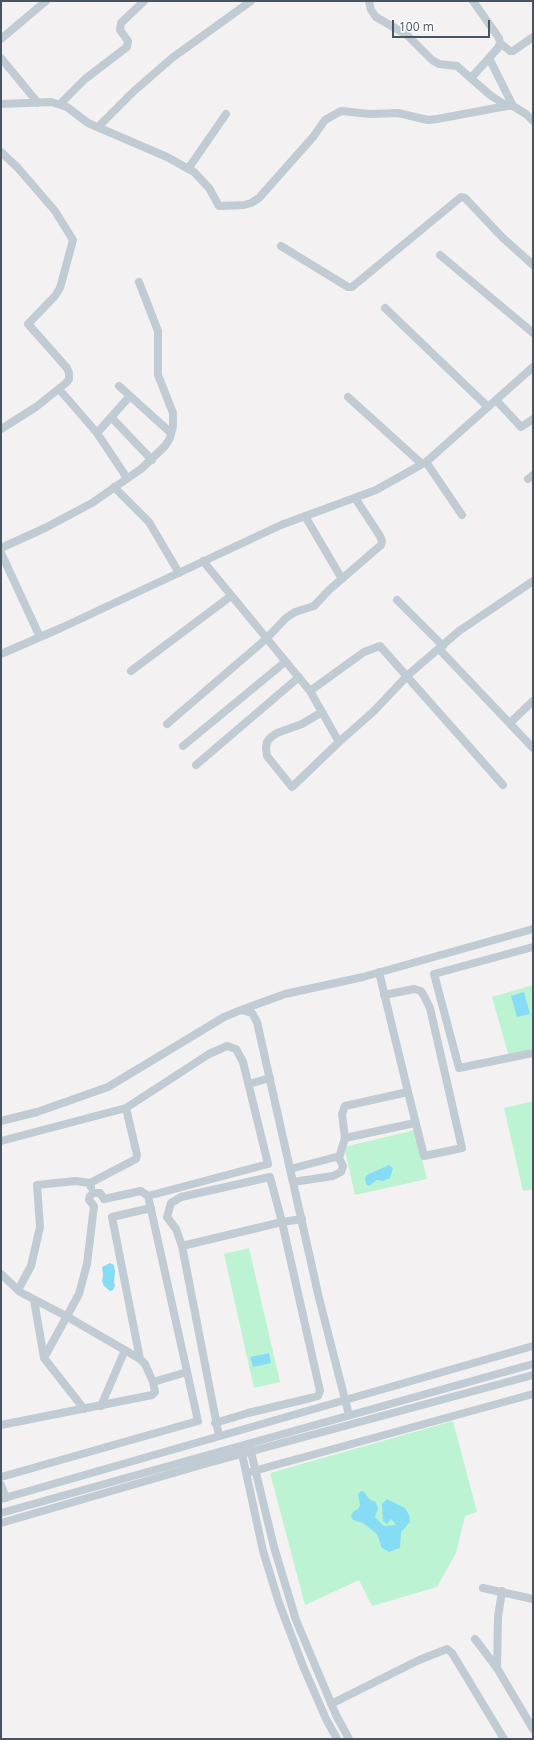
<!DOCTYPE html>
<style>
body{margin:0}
#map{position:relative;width:534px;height:1740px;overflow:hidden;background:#f3f1f1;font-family:"Open Sans",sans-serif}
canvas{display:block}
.frame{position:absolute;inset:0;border:2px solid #475461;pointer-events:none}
.scale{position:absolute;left:392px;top:20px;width:98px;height:18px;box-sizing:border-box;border:2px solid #475461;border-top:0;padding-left:5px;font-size:12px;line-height:14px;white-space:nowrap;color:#475461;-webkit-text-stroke:3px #fff;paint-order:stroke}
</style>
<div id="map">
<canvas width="534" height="1740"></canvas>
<div class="frame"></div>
<div class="scale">100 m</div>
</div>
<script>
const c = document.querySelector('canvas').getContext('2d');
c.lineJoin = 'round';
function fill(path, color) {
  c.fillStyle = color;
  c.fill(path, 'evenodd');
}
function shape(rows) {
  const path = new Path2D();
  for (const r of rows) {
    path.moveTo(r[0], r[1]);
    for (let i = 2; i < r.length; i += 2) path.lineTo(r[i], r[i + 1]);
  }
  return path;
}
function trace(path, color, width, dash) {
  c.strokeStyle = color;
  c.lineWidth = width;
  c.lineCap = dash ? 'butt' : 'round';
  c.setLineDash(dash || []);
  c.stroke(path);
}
fill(shape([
 [533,985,533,1050,509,1057,492,997],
 [533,1101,533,1189,523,1191,504,1108],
 [415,1130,427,1179,355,1195,344,1147],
 [249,1248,280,1382,254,1388,224,1254],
 [453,1421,477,1512,465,1516,456,1553,437,1587,372,1606,359,1580,305,1605,270,1473]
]), '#bcf4d3');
fill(shape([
 [524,992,530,1014,517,1017,511,996],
 [389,1165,393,1168,390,1178,383,1181,377,1180,369,1186,366,1184,365,1178,367,1175],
 [110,1263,114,1265,115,1271,114,1282,115,1286,113,1290,110,1291,104,1286,102,1281,103,1275,102,1267],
 [269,1353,271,1363,253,1367,250,1357],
 [361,1491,364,1492,370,1500,376,1502,378,1509,375,1517,384,1526,396,1525,391,1519,387,1524,383,1521,382,1504,387,1499,405,1508,409,1515,410,1522,401,1532,400,1548,389,1552,382,1548,377,1534,363,1523,353,1520,351,1516,354,1511,358,1509,360,1505,358,1494]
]), '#86dcf5');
trace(shape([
 [369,1,371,10,376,17,407,35,432,60,439,64,457,66,490,95,507,106],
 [1,39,46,1],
 [500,43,510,51,513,51,533,37],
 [1,58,38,103],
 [489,58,513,106],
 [471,78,498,48,500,43,499,38,473,1],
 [1,104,51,102,67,107,88,123,167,157,194,172,209,188,219,206,244,205,251,203,259,198,313,137,325,120,341,111,370,114,398,113,428,120,437,119,507,106,513,106,526,114,533,121],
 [60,104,85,79,127,47,128,41,120,30,121,23,144,1],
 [98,127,133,92,172,58,251,1],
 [1,152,18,168,55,211,73,240,60,288,55,296,28,324,67,368,69,373,69,379,66,383,36,407,1,429],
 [188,169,226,114],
 [281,246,348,287,352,287,461,197,465,198,502,237,533,265],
 [440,255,533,333],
 [385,308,488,407],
 [119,386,171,433],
 [59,389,97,433,127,478],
 [348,397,422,464],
 [496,400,521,427,533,419],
 [111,417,152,460],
 [97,433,130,396],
 [426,462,462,515],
 [528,479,533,475],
 [114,487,149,522,179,573],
 [305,516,342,579],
 [1,548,45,528,92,503,141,469,165,446,170,438,173,426,173,413,158,375,158,331,139,282],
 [1,553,40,637],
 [203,561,310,691,339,742],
 [397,600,443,646],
 [439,649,533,748],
 [1,654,61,628,281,525,376,490,426,462,533,367],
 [131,671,231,596],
 [310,691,364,652,380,646,503,785],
 [322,712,302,724,277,733,270,738,267,742,266,748,267,756,292,787,339,742,374,711,408,675,459,631,533,581],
 [510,723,533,701],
 [167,724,266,639,286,618,295,612,314,606,329,590,381,545,382,541,380,536,355,498],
 [183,746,285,662],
 [196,765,299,677],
 [533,947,434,974,459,1068,533,1053],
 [384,995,414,989,421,991,424,996,430,1008,462,1148,424,1156,408,1092],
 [241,1010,285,994,363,977,533,929],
 [249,1084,270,1078],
 [126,1108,209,1054,227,1046,236,1049,243,1062,268,1164,148,1196],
 [1,1121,37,1112,108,1087,224,1017,241,1010,252,1013,257,1022,319,1298,349,1415],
 [345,1138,415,1123],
 [1,1141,126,1108,137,1155,136,1159,90,1183],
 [339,1158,345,1138,342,1114,345,1106,408,1092,379,972],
 [290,1169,336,1157,339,1158,343,1166,341,1172,333,1176,293,1182],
 [182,1246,282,1222,320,1391,318,1396,311,1398,248,1413,215,1423],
 [1,1274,20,1292,66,1316,140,1359,145,1364,153,1382],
 [18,1290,31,1266,40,1227,37,1185,75,1181,90,1183,91,1187],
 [34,1300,44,1358],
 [140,1359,112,1217,151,1208],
 [101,1406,125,1350],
 [84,1409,44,1358,79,1294,87,1264,94,1206,89,1200,90,1196,93,1193,100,1193,104,1199],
 [1,1425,152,1395,155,1392,153,1382,187,1372],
 [219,1436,182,1246,176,1229,167,1217,171,1203,181,1197,270,1177,282,1222,302,1219],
 [250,1448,274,1547,296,1620,336,1715,349,1739],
 [241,1449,263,1551,279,1603,303,1666,326,1719,337,1739],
 [250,1472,533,1394],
 [1,1477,198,1421,148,1196,141,1191,104,1199],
 [1,1485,6,1498],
 [1,1499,533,1346],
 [1,1513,533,1364],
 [1,1523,208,1463,533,1375],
 [483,1588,533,1599],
 [475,1639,497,1668,533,1729],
 [497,1668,498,1617,502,1591],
 [331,1704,419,1660,447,1649,452,1653,504,1739]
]), '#c1cbd4', 8);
</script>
